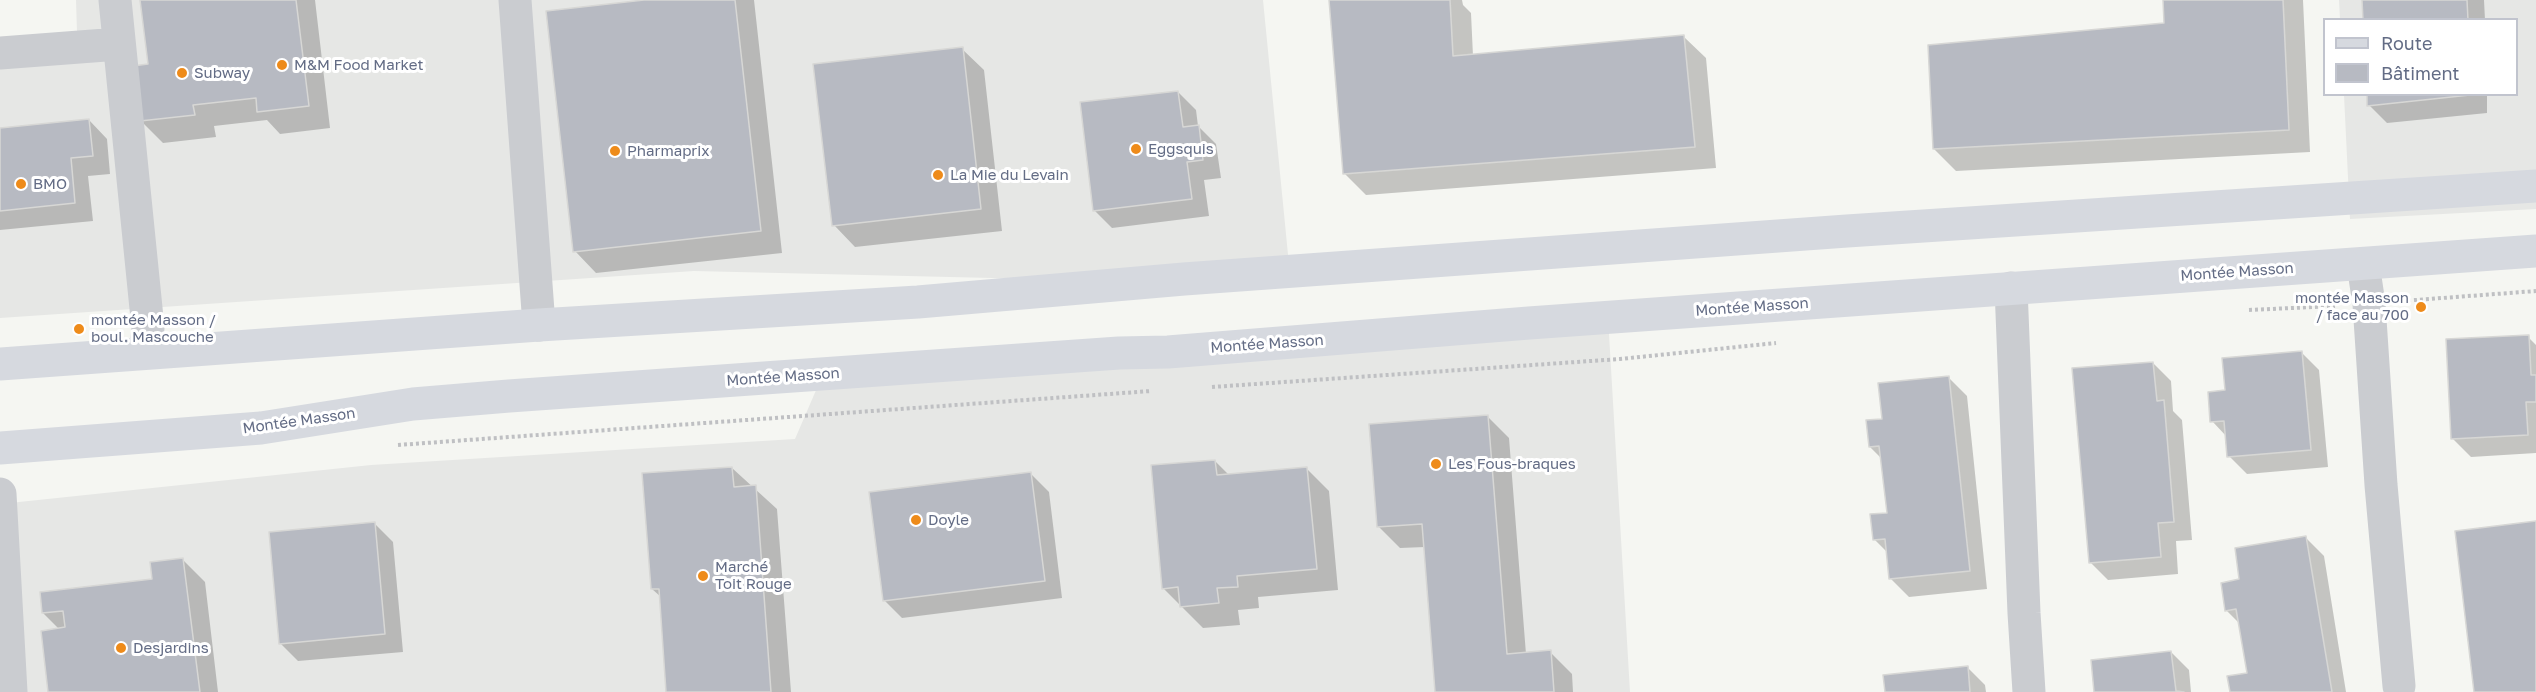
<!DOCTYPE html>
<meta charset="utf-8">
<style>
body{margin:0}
#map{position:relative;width:2536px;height:692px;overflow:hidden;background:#f5f6f2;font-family:"Golos Text",sans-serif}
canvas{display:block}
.legend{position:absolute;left:2323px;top:18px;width:195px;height:78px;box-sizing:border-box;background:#fff;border:2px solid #c1c4ce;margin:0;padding:8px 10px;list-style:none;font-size:18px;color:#636c85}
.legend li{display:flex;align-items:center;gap:12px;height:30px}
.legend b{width:30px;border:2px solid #c1c4ce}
</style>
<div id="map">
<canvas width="2536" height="692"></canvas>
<ul class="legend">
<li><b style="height:8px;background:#d6d9df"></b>Route</li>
<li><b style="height:16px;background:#b7bac2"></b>Bâtiment</li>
</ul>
</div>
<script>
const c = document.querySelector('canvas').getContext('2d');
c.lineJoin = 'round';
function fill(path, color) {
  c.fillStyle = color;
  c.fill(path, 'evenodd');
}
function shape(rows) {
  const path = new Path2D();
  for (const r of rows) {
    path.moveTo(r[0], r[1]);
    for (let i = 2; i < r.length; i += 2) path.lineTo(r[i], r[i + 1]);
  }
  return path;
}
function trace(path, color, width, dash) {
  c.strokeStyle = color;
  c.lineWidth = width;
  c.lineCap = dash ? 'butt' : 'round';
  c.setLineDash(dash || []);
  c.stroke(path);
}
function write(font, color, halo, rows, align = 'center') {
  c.font = font + ' "Golos Text",sans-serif';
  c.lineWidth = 6;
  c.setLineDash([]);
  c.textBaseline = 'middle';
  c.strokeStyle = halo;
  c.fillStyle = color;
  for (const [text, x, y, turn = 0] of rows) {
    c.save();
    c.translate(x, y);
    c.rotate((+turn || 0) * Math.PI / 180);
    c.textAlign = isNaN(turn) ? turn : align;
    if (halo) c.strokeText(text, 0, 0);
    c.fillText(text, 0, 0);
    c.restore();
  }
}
fill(shape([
 [76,0,1263,0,1291,285,694,271,0,318,0,47,77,32],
 [2339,0,2536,0,2536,209,2350,219,2344,95,2516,94,2516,20,2340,19],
 [1608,317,1630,692,0,692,0,504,371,465,795,439,823,374]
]), '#e6e7e5');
fill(shape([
 [142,0,315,0,330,128,280,134,267,120,214,126,216,137,163,143,141,121,150,65],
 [657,0,754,0,782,253,596,273,575,251],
 [1330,0,1462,0,1463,5,1471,13,1473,56,1684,37,1706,58,1716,168,1366,195,1344,173],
 [2164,0,2303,0,2310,152,1956,171,1934,149,2165,24],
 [2364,0,2484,0,2485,20,2365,20],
 [962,49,984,70,1002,231,855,247,834,225],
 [1178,92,1196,110,1198,126,1216,144,1221,178,1204,180,1209,216,1112,228,1094,210],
 [2368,94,2487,94,2487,113,2387,123,2369,105],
 [89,120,107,139,110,174,88,176,93,221,0,230,0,130],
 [2528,337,2536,345,2536,453,2471,457,2453,439],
 [2301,352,2319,370,2328,467,2247,474,2229,456,2227,437,2212,421,2227,392],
 [2153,363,2171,381,2173,411,2182,420,2192,540,2176,541,2178,574,2108,580,2090,562],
 [1949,378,1967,396,1987,589,1909,597,1891,579,1888,553,1874,539,1889,514,1882,459,1870,447,1884,420],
 [1487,416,1509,438,1526,654,1550,652,1572,674,1573,692,1437,692,1425,547,1400,548,1379,527],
 [1215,461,1229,475,1307,469,1329,491,1338,590,1258,597,1259,608,1238,610,1240,625,1203,628,1163,588],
 [732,468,777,509,791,692,667,692,661,597,652,589],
 [1031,474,1049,492,1062,598,902,618,884,600],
 [375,524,393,542,403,652,298,661,280,643],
 [2306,538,2324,556,2346,692,2231,692,2249,674,2240,624,2226,610,2241,581],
 [183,560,205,582,218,692,50,692,60,630,43,613,154,580],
 [2171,652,2189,670,2191,692,2096,692],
 [1967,667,1985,685,1986,692,1886,692]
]), '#0003');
const building = shape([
 [140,0,296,0,309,106,257,112,256,98,193,105,195,115,140,121,133,66,148,64,140,0],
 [644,0,735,0,761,231,573,252,546,11,644,0],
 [1329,0,1450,0,1453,56,1684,35,1695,147,1343,174,1329,0],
 [2163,0,2283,0,2289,130,1933,149,1928,45,2164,23,2163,0],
 [2362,0,2467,0,2468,20,2363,20,2362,0],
 [963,47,981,209,832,226,813,64,963,47],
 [1178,91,1183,127,1199,125,1203,160,1187,162,1192,199,1093,211,1080,102,1178,91],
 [2367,94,2470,94,2470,95,2367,106,2367,94],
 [89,119,93,156,71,158,75,203,0,211,0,128,89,119],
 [2529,335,2531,375,2536,375,2536,402,2526,402,2528,435,2451,439,2446,339,2529,335],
 [2302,351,2311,450,2227,457,2224,421,2210,422,2208,392,2225,390,2222,358,2302,351],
 [2153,362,2157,401,2164,400,2174,522,2158,523,2161,557,2089,563,2072,368,2153,362],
 [1949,376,1970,571,1889,579,1885,539,1873,540,1870,514,1887,513,1879,446,1869,447,1866,420,1882,419,1878,383,1949,376],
 [1488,415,1507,654,1551,650,1554,692,1435,692,1422,524,1377,527,1369,424,1488,415],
 [1215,460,1217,475,1307,467,1317,569,1237,576,1238,587,1217,588,1219,603,1180,607,1178,587,1162,589,1151,465,1215,460],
 [732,467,734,487,756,485,771,692,666,692,659,589,651,589,642,473,732,467],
 [1031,472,1045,581,883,601,869,492,1031,472],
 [2536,521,2536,692,2474,692,2455,531,2536,521],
 [375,522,385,634,279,644,269,532,375,522],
 [2306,536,2332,692,2230,692,2227,676,2247,673,2236,609,2225,611,2221,583,2239,579,2235,548,2306,536],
 [183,558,200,692,48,692,41,631,65,627,63,611,42,613,40,592,152,579,150,562,183,558],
 [2171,651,2176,691,2184,692,2094,692,2091,660,2171,651],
 [1968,666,1970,692,1885,692,1883,675,1968,666]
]);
fill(building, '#b7bac2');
trace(building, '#d7d7d5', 1.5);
trace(shape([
 [2402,301,2536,291],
 [2249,310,2335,306],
 [1212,387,1620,359,1776,343],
 [398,445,1151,391]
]), '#bfc0c3', 4, [3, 3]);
trace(shape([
 [115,0,148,328,145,352],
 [515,0,539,325],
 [0,53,119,44],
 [2363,264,2369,304,2381,485,2399,686],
 [2011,288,2024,613,2029,692],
 [0,494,11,692]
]), '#caccd0', 33);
trace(shape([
 [0,364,539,325,918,302,1184,279,1847,231,2536,186],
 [0,448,261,428,413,404,509,396,1119,353,1168,352,1529,323,2536,251]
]), '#d6d9df', 33);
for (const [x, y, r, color] of [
 [282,65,6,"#ee8b1a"],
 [182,73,6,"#ee8b1a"],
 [1136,149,6,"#ee8b1a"],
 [615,151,6,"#ee8b1a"],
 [938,175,6,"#ee8b1a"],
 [21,184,6,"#ee8b1a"],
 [2421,307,6,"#ee8b1a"],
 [79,329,6,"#ee8b1a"],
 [1436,464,6,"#ee8b1a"],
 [916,520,6,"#ee8b1a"],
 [703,576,6,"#ee8b1a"],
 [121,648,6,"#ee8b1a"]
]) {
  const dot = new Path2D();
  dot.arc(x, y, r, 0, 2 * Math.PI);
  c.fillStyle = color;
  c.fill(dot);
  trace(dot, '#fff', 2);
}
write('15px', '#636c85', '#fff', [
 ["M&M Food Market",294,65],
 ["Subway",194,73],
 ["Eggsquis",1148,149],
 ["Pharmaprix",627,151],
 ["La Mie du Levain",950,175],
 ["BMO",33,184],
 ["montée Masson",2409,298,"right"],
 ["/ face au 700",2409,315,"right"],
 ["montée Masson /",91,320],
 ["boul. Mascouche",91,337],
 ["Les Fous-braques",1448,464],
 ["Doyle",928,520],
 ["Marché",715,567],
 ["Toit Rouge",715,584],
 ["Desjardins",133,648]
], 'left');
write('15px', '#636c85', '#fff', [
 ["Montée Masson",2237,272,-4],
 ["Montée Masson",1752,307,-4],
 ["Montée Masson",1267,344,-4],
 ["Montée Masson",783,377,-4],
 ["Montée Masson",299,421,-8]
]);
</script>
